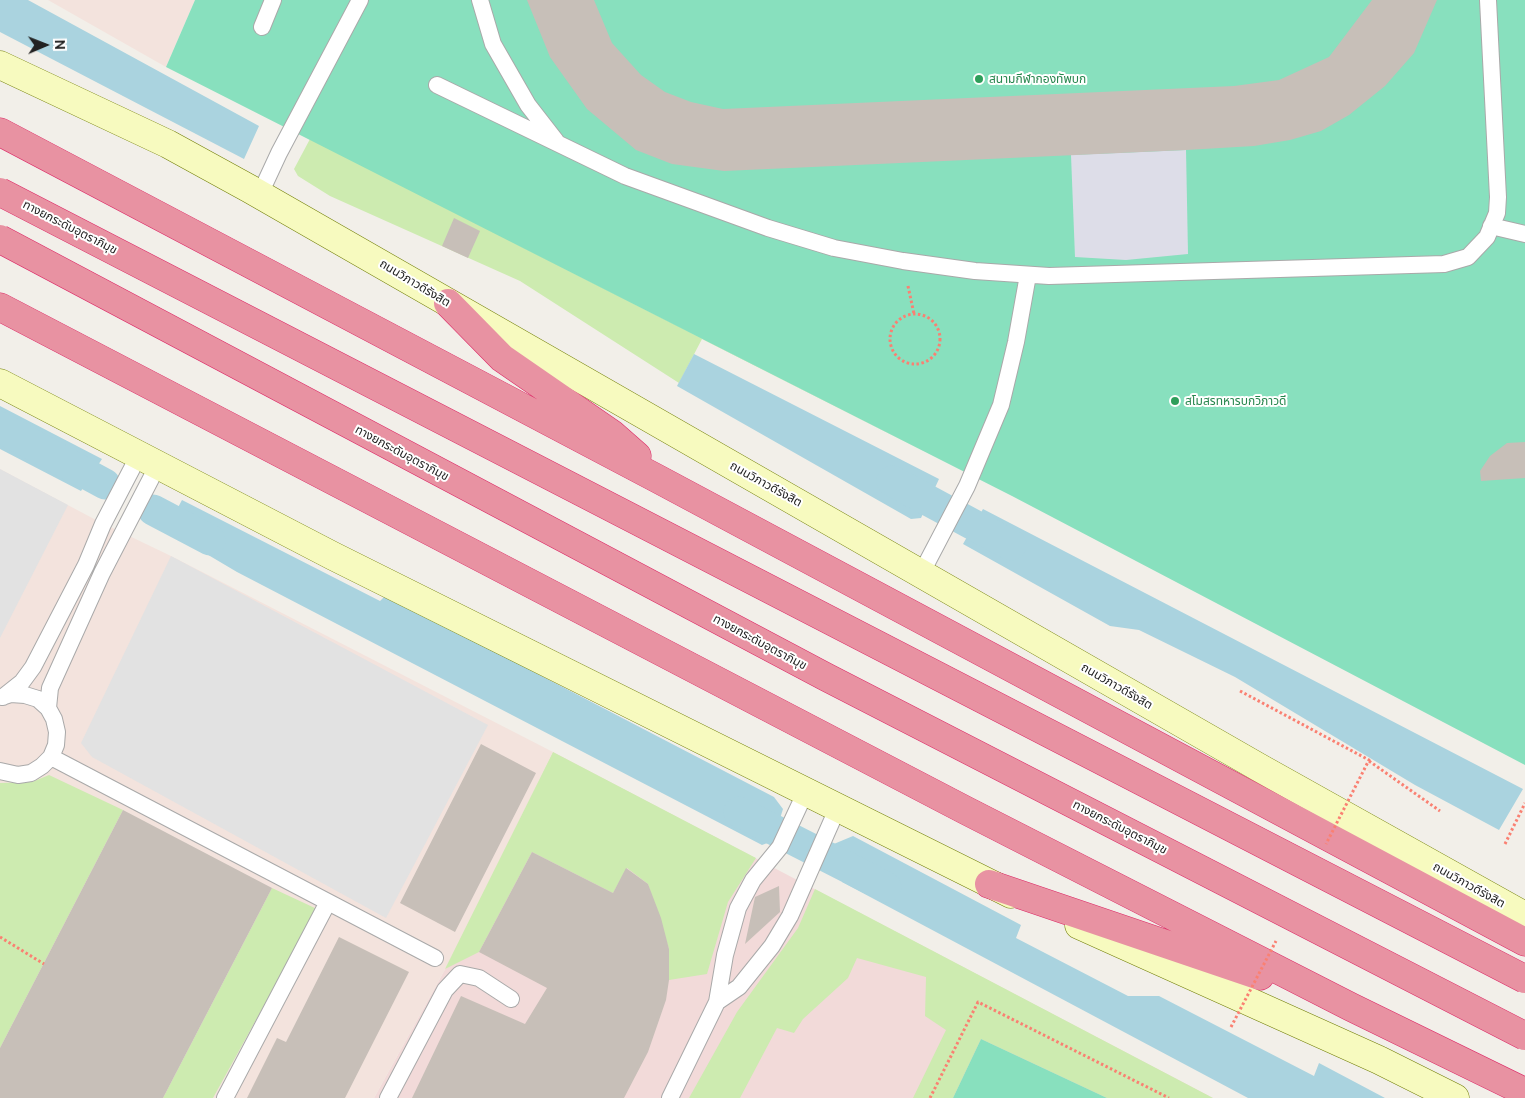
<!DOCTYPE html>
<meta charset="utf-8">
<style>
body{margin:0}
#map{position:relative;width:1525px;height:1098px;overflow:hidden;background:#f2efe9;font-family:Ubuntu,sans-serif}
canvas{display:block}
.north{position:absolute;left:20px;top:20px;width:50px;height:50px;-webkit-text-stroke:4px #fff;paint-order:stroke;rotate:89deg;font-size:14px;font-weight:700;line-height:20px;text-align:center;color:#222}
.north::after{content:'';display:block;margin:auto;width:18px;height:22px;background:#222;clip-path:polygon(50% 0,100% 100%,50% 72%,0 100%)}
</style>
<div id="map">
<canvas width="1525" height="1098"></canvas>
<div class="north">N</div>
</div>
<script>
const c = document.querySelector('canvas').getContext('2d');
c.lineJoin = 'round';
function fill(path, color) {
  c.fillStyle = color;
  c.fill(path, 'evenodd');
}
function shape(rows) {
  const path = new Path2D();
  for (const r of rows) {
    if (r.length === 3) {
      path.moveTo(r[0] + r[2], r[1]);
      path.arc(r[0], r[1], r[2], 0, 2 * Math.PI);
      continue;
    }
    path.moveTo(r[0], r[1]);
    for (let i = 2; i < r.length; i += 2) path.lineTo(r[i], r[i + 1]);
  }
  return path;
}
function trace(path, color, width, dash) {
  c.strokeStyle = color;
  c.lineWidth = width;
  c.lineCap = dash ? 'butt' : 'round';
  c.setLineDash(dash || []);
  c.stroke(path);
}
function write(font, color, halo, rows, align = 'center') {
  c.font = font + ' Ubuntu,"Noto Sans Thai",sans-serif';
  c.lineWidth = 4;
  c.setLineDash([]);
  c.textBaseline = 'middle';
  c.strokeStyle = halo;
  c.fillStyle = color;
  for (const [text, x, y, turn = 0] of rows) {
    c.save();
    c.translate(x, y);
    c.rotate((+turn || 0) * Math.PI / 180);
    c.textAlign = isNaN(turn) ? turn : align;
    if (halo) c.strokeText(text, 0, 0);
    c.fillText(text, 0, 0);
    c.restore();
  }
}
fill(shape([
 [553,752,1213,1098,374,1098,459,944]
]), '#f2dad9');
fill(shape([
 [48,0,195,0,166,67],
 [0,469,96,520,171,556,553,752,459,944,374,1098,0,1098]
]), '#f3e3dd');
fill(shape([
 [310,139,947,463,702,339,679,383,520,281,330,196,298,176,294,169],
 [553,752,756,858,728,902,707,974,669,980,669,949,648,884,627,868,613,893,532,852,479,952,445,969],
 [49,775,123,810,0,1048,0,783,32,782],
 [272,888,317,909,213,1098,163,1098],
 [815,889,1213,1098,1107,1098,981,1039,953,1098,913,1098,946,1030,925,1016,926,977,857,958,848,978,803,1019,794,1033,777,1028,740,1098,689,1098,737,1012,798,928]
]), '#cdebb0');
fill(shape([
 [195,0,1525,0,1525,765,1012,496,166,67],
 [981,1039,1107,1098,953,1098]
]), '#88e0be');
fill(shape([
 [0,469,68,505,0,638],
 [171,556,488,725,386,918,92,757,81,743]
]), '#e2e2e2');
fill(shape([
 [1186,150,1188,254,1126,260,1075,257,1071,155]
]), '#dddde8');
fill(shape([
 [0,0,28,0,259,126,244,159,0,32],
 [694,354,939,479,921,518,911,519,677,386],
 [0,406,102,459,81,491,0,449],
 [182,500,380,601,386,595,774,797,783,809,773,841,762,845,237,572,166,530],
 [983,509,1523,789,1499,830,1415,785,1235,677,1139,630,1110,626,963,544],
 [853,836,1021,925,1016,938,1128,996,1159,996,1314,1076,1319,1063,1385,1098,1248,1098,842,882,850,864,829,846]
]), '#aad3df');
trace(shape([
 [0,427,105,484],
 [892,481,1011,545],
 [153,510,210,540],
 [739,812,886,887]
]), '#aad3df', 31);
fill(shape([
 [527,0,594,0,612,43,641,75,665,92,691,102,723,109,1234,86,1279,80,1329,57,1372,0,1437,0,1414,53,1385,86,1349,115,1321,131,1290,140,1254,146,1186,150,724,171,672,164,636,150,587,109,550,57],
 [454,218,480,231,468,258,442,246],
 [1525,442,1525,478,1481,481,1480,471,1490,456,1507,443],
 [481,744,536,773,455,932,400,903],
 [123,810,272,888,163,1098,0,1098,0,1048],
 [532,852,613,893,626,868,648,884,661,918,669,949,669,980,666,1000,648,1052,624,1098,412,1098,461,996,525,1024,547,988,479,952],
 [779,886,780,912,745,944,755,897],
 [339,937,409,972,345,1098,247,1098,277,1038,286,1042]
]), '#c7bfb8');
const lane = shape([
 [480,0,493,44,528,105,556,141],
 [262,27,273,0],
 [437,85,625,176,768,228,834,248,903,261,975,271,1049,276,1444,264,1468,257,1487,237,1497,213,1498,197,1488,0],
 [260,194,279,153,360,0],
 [1491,226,1525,234],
 [922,572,967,486,1001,405,1016,342,1028,275],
 [3,697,22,682,33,667,86,565,103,524,139,455],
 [48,708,50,688,102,573,158,465],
 [51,757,435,958],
 [0,771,18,775,31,773,42,766,51,757,56,745,57,732,54,719,48,708,38,699,25,695,11,694,2,697],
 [717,1002,739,987,772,946,790,916,838,807],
 [225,1098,328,902],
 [388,1098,445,990,460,974,479,978,511,999],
 [670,1098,717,1002,725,955,738,908,753,880,780,847,806,791]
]);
const secondary = shape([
 [0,65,168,144,250,189,1260,768,1525,916],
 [0,383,333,556,1011,894],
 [1079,925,1379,1060,1455,1098]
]);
const highway = shape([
 [0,132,658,479,1525,942],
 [448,303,502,358,612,434,637,456],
 [0,307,965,810,1351,1007,1525,1092],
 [989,884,1260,976]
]);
trace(lane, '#a9a9a9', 18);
trace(secondary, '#707d05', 29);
trace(highway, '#dc2a67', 29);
trace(shape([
 [908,286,914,314],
 [915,339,25],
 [1369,761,1440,811],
 [1505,844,1525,803],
 [0,937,44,964],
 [930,1098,978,1002,1169,1098]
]), '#fa8072', 3, [2.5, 2.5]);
trace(lane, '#fff', 16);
trace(secondary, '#f7fabf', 28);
trace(highway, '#e892a2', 28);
const highwayBridge = shape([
 [0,192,1525,979],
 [0,239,826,677,1525,1036]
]);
trace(highwayBridge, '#dc2a67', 29, []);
trace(shape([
 [1240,691,1369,760,1326,844],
 [1231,1027,1276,941]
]), '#fa8072', 3, [2.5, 2.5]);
trace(highwayBridge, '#e892a2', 28);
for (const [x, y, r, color] of [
 [979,79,5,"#2e9e5b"],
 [1175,401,5,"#2e9e5b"]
]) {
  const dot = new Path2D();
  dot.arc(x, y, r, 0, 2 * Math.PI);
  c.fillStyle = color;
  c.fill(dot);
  trace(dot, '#fff', 2);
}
write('12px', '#27864d', '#fff', [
 ["สนามกีฬากองทัพบก",989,79],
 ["สโมสรทหารบกวิภาวดี",1185,401]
], 'left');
write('12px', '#222', '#fff', [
 ["ทางยกระดับอุตราภิมุข",70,227,27],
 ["ถนนวิภาวดีรังสิต",415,283,31],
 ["ทางยกระดับอุตราภิมุข",402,453,28],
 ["ถนนวิภาวดีรังสิต",766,484,29],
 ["ทางยกระดับอุตราภิมุข",760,642,28],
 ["ถนนวิภาวดีรังสิต",1117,686,30],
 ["ทางยกระดับอุตราภิมุข",1120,827,27],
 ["ถนนวิภาวดีรังสิต",1469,885,29]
]);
</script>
